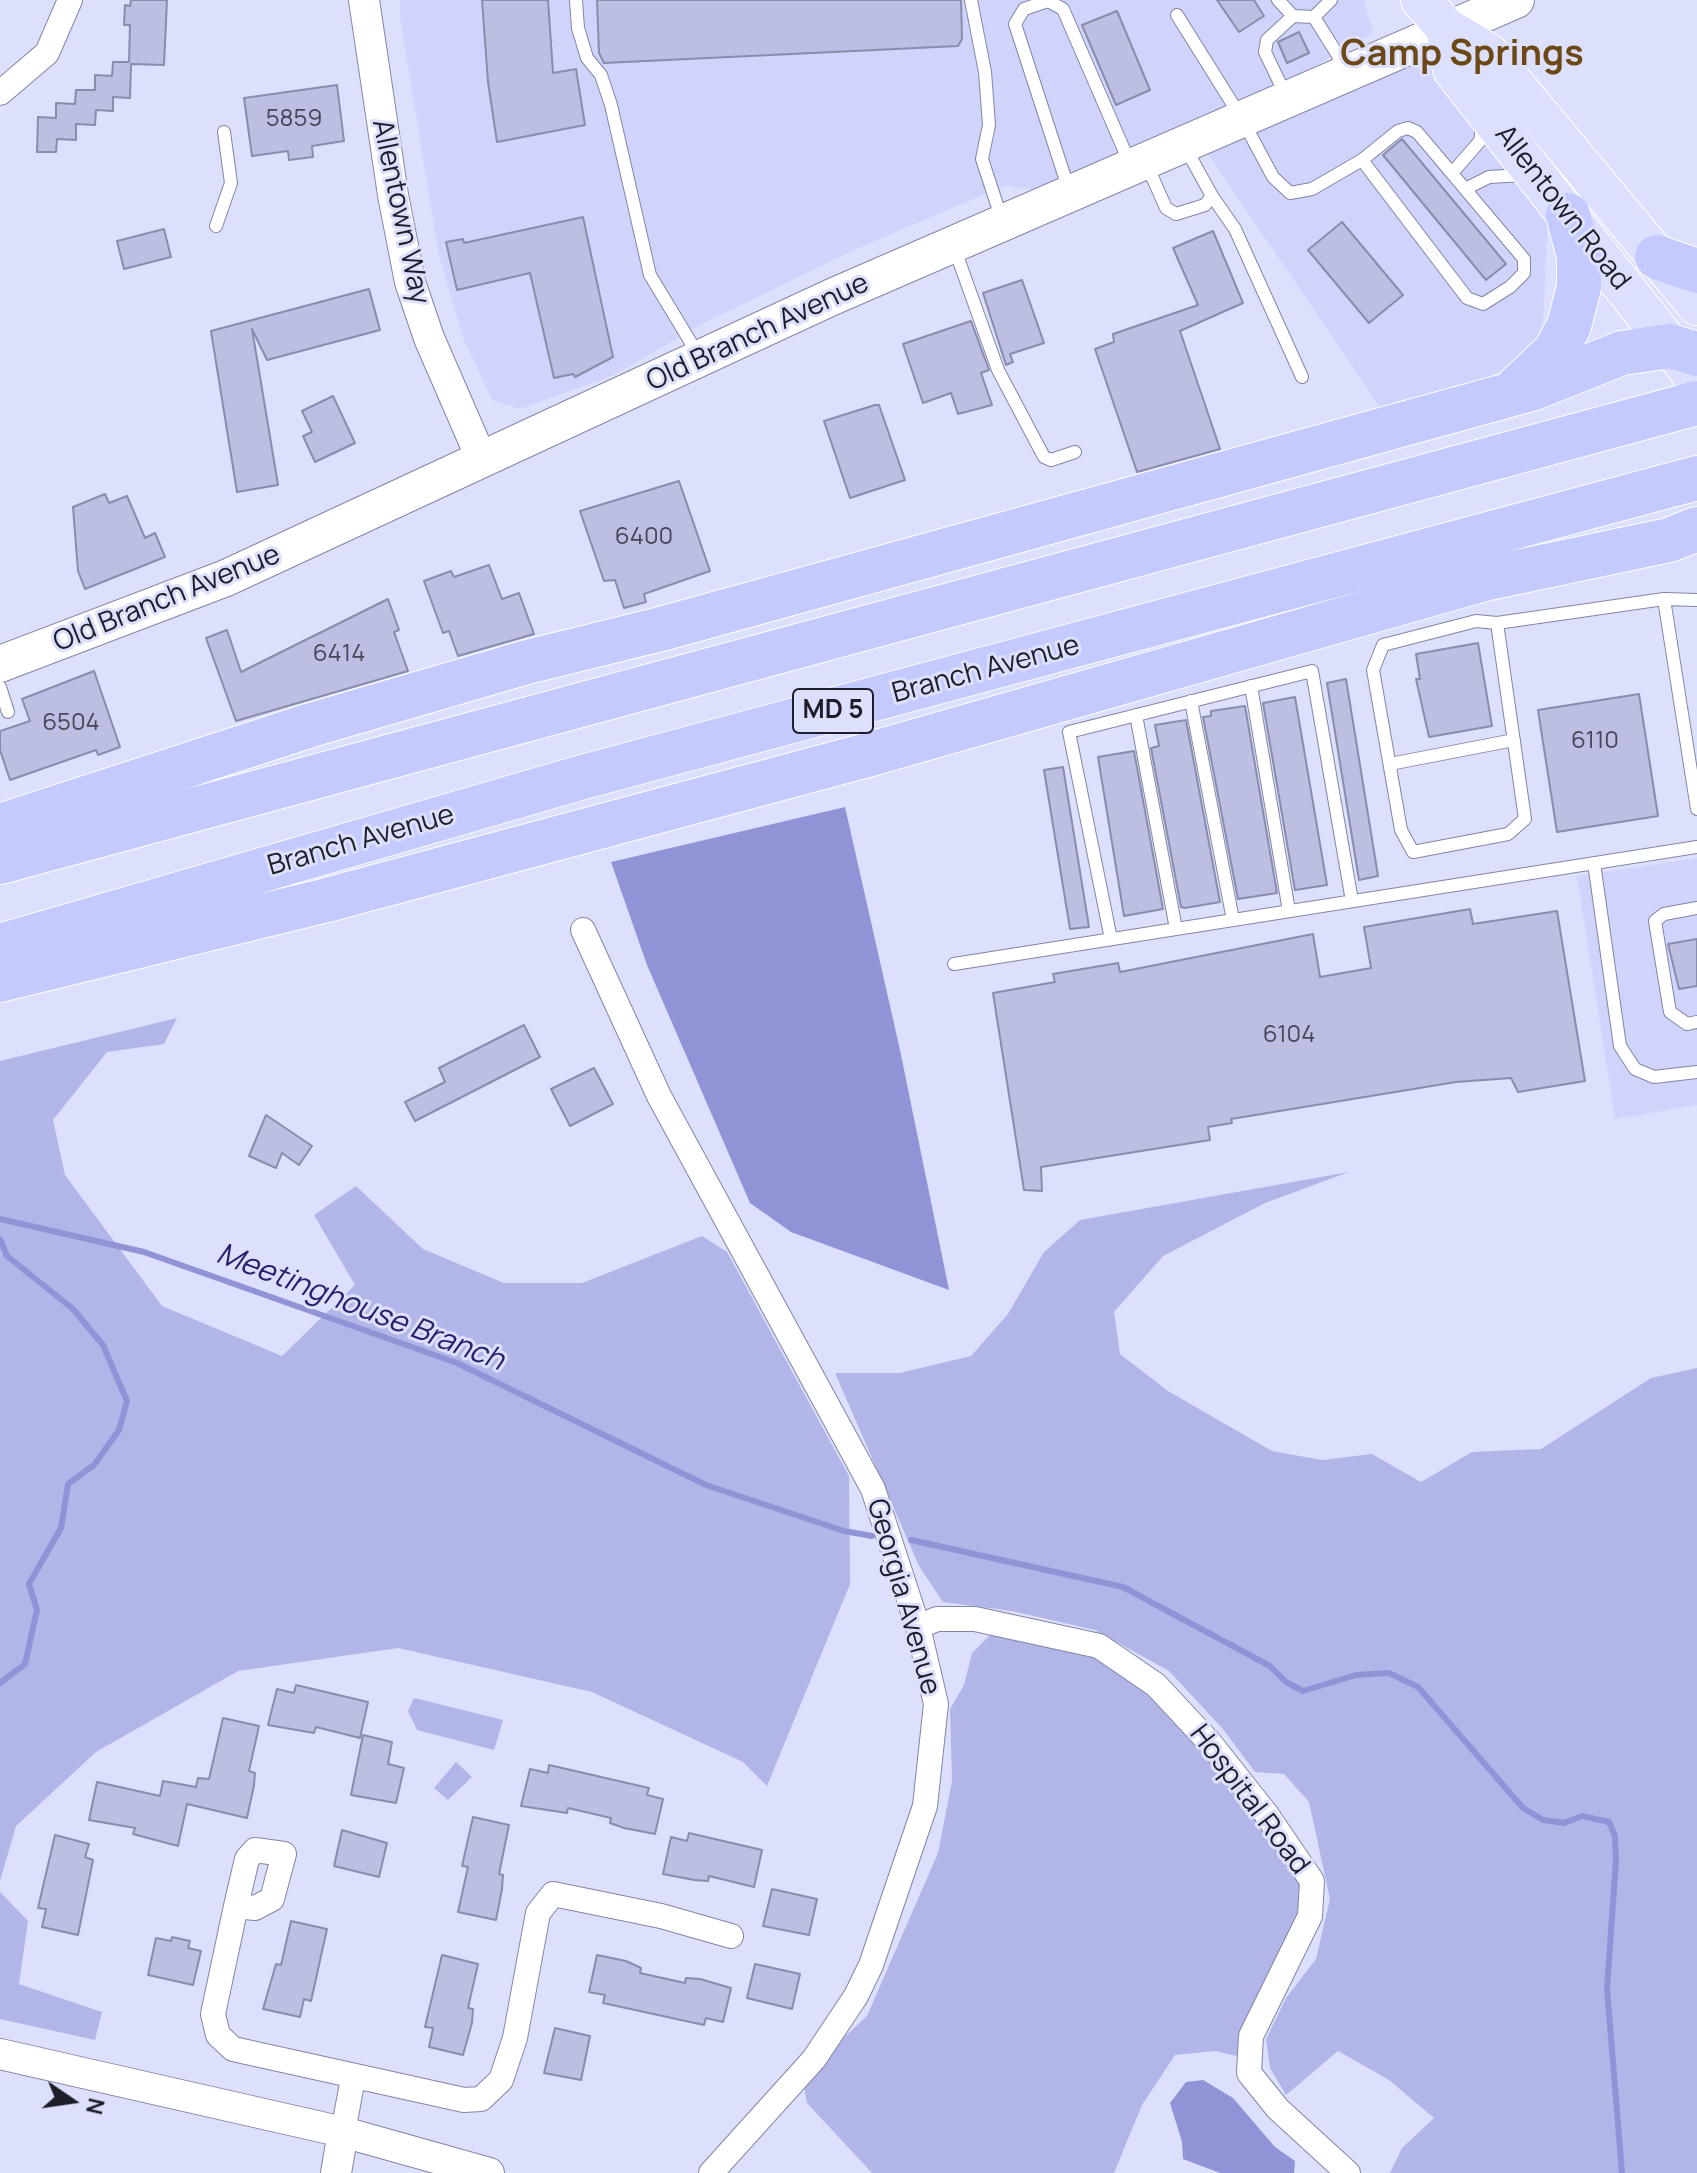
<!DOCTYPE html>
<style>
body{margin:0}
#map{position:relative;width:1697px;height:2173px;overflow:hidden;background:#dde0fc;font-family:Manrope,sans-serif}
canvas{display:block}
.north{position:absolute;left:32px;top:2061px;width:80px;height:80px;-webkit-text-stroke:6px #dde0fc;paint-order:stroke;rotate:103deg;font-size:22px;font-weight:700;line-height:32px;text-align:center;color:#1d1e2a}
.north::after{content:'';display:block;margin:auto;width:28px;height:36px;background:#1d1e2a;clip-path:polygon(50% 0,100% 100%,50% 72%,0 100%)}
</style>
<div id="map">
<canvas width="1697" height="2173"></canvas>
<div class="north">N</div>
</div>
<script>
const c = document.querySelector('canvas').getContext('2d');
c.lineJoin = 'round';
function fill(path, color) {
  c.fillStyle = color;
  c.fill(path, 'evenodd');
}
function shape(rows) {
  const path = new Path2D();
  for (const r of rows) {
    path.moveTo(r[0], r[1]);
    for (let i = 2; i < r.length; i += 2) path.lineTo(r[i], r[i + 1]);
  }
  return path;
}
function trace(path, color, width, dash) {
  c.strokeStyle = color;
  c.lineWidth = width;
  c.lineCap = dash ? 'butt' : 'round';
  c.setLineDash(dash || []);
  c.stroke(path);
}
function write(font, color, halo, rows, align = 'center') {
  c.font = font + ' Manrope,sans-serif';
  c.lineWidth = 6;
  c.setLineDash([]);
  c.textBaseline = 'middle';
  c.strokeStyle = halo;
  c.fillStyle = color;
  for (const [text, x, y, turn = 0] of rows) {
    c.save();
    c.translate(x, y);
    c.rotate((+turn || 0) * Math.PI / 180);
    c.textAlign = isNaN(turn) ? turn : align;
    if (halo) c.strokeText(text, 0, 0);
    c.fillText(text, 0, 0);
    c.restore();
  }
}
fill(shape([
 [400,0,1363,0,1373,33,1284,84,1035,190,1006,185,854,250,702,324,614,375,520,409,492,400,464,340,439,256,400,18],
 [1431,57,1548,213,1543,320,1536,343,1512,365,1466,389,1384,413,1202,145],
 [1697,858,1697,1105,1615,1119,1577,876]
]), '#d0d4fd');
fill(shape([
 [177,1018,164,1044,107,1052,53,1120,65,1175,162,1306,282,1356,355,1285,314,1215,356,1186,423,1249,504,1283,582,1283,702,1236,727,1252,849,1476,850,1584,767,1786,743,1762,592,1692,398,1648,238,1671,96,1752,16,1826,0,1881,0,1061],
 [1349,1172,1265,1203,1163,1256,1114,1312,1120,1354,1168,1391,1272,1451,1322,1460,1372,1454,1421,1482,1472,1452,1541,1449,1651,1378,1697,1368,1697,2173,1390,2173,1402,2148,1434,2118,1389,2080,1338,2051,1286,2095,1270,2068,1266,2039,1286,1998,1316,1959,1330,1899,1309,1802,1284,1774,1255,1772,1223,1729,1169,1671,1095,1630,1012,1611,943,1602,919,1566,835,1373,900,1373,971,1356,1008,1314,1044,1252,1080,1220],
 [994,1631,1107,1661,1171,1710,1296,1867,1308,1900,1241,2057,1215,2051,1175,2055,1142,2105,1114,2173,872,2173,807,2103,804,2086,837,2044,867,2016,938,1853,952,1781,950,1709,964,1685,972,1653],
 [414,1698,503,1720,494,1750,417,1730,408,1711],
 [456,1762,472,1777,448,1800,434,1788],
 [0,1892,28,1921,19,1984,102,2012,95,2040,0,2019]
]), '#b1b5e8');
fill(shape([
 [845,807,900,1050,949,1290,791,1232,750,1203,647,965,611,862],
 [1203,2080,1233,2098,1275,2147,1295,2161,1294,2173,1220,2173,1183,2159,1182,2142,1170,2103,1186,2082]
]), '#9094d7');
trace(shape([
 [0,1219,144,1252,457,1363,706,1485,844,1531,872,1536],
 [0,1239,7,1256,73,1309,103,1345,127,1401,119,1430,94,1465,68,1484,61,1528,29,1584,37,1610,25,1664,0,1683],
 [911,1540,1123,1587,1270,1666,1286,1682,1303,1691,1356,1675,1389,1673,1418,1687,1523,1808,1543,1820,1564,1823,1582,1816,1609,1822,1615,1836,1616,1860,1607,1988,1622,2173]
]), '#9094d7', 6);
const building = shape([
 [131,0,167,0,164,65,131,64,130,98,113,97,113,111,96,110,95,125,76,124,76,140,57,139,56,152,37,152,38,117,56,118,56,103,75,104,76,90,95,90,95,75,112,76,113,62,129,62,130,25,124,25,125,5,130,6,131,0],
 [482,0,548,0,553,73,576,69,585,125,497,142,488,82,482,0],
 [597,0,961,0,962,39,958,46,604,63,599,53,597,0],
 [1217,0,1254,0,1264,16,1239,32,1217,0],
 [1117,11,1150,90,1116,105,1082,25,1117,11],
 [1299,32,1309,53,1287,63,1278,42,1299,32],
 [337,85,344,141,312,146,313,157,289,160,288,151,252,156,244,98,337,85],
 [1402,139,1506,264,1486,280,1383,155,1402,139],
 [583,217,613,357,575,377,573,374,554,378,530,273,457,290,446,242,463,239,464,243,583,217],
 [1342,222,1403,295,1369,323,1308,250,1342,222],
 [164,229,171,257,124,269,117,241,164,229],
 [1213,231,1243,303,1180,331,1220,449,1137,472,1095,349,1114,342,1113,334,1198,305,1173,248,1213,231],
 [1022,280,1044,343,1010,354,1013,362,1006,365,983,293,1022,280],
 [369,289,380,330,267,360,252,329,278,485,237,492,211,331,369,289],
 [971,321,989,370,981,373,992,405,958,414,951,393,923,403,903,344,971,321],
 [333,396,355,443,315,462,303,436,312,432,302,411,333,396],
 [875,405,879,405,905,480,850,498,824,421,875,405],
 [679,481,710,571,644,594,646,602,624,608,615,580,604,581,580,511,679,481],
 [105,494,109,503,127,496,145,538,155,533,165,557,85,589,78,571,73,507,105,494],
 [489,565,502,599,519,593,534,634,458,656,449,631,443,633,424,581,451,571,454,577,489,565],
 [388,599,399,630,394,632,408,671,236,721,206,638,227,630,241,672,388,599],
 [1478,643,1492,726,1429,737,1416,679,1420,679,1416,654,1478,643],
 [94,671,120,747,98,755,96,750,10,780,0,750,0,731,30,721,22,699,94,671],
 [1346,679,1378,876,1359,880,1327,683,1346,679],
 [1639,694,1658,816,1557,832,1538,710,1639,694],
 [1295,697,1327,885,1295,890,1263,703,1295,697],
 [1245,706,1277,893,1238,899,1203,717,1211,716,1211,711,1245,706],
 [1186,720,1220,902,1185,908,1181,907,1151,748,1159,746,1155,725,1186,720],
 [1134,751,1163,909,1124,916,1098,757,1134,751],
 [1063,767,1089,927,1070,929,1044,770,1063,767],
 [1470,909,1473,924,1557,911,1585,1081,1518,1092,1511,1078,1456,1082,1231,1119,1232,1123,1208,1127,1210,1140,1041,1167,1042,1191,1024,1190,993,993,1055,982,1053,974,1118,963,1120,972,1313,934,1320,977,1371,968,1364,927,1470,909],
 [1697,939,1697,986,1679,989,1668,944,1697,939],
 [524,1025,540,1057,415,1121,405,1102,445,1082,439,1068,524,1025],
 [594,1068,613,1104,570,1126,551,1089,594,1068],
 [266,1115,312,1146,299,1165,282,1153,276,1168,249,1156,266,1115],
 [296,1685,368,1702,360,1738,316,1727,314,1733,268,1725,277,1689,294,1693,296,1685],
 [223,1718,259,1726,249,1771,255,1773,254,1785,247,1818,187,1804,178,1846,133,1834,135,1828,89,1820,97,1782,160,1796,163,1781,196,1787,198,1778,209,1779,223,1718],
 [363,1735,392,1742,388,1764,404,1768,396,1803,351,1795,363,1735],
 [549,1765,649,1788,647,1795,663,1799,655,1834,624,1828,610,1823,611,1818,568,1808,567,1813,521,1806,530,1769,548,1773,549,1765],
 [473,1817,509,1825,499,1874,503,1875,502,1889,496,1920,458,1912,468,1867,462,1866,473,1817],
 [342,1830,387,1843,379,1877,334,1866,342,1830],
 [689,1833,762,1850,754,1887,709,1876,708,1881,694,1880,663,1874,671,1837,687,1841,689,1833],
 [55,1835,89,1844,85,1857,93,1860,78,1935,42,1927,46,1909,38,1908,55,1835],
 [772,1889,817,1899,809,1935,763,1926,772,1889],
 [291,1921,327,1929,311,2001,304,1999,300,2017,263,2009,276,1964,281,1965,291,1921],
 [172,1937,190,1941,188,1948,201,1951,193,1985,148,1975,156,1938,171,1941,172,1937],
 [442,1955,478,1964,468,2008,473,2009,472,2023,463,2055,429,2047,433,2028,425,2027,442,1955],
 [597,1955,626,1961,641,1968,640,1973,685,1983,686,1978,700,1979,731,1988,723,2022,706,2018,704,2025,603,2003,605,1995,589,1992,597,1955],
 [755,1964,800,1974,792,2009,747,1998,755,1964],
 [555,2028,590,2036,581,2080,544,2073,555,2028]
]);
fill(building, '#bcbfe1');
trace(building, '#898cab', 2);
const service = shape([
 [576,0,578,28,587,58,601,75,611,105,650,275,699,356],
 [971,0,985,72,989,125,982,159,1002,220],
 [1278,0,1293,16],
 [1331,0,1314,17,1347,70],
 [1177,15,1242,119,1273,177,1290,193,1312,189,1362,160,1467,298,1483,304,1510,287,1524,273,1524,259,1417,132,1408,128,1398,131,1362,160],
 [1286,96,1265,52,1267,40,1293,16,1314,17],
 [1146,163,1166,208,1176,214,1205,205,1212,196,1185,147],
 [1452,173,1480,141,1483,122],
 [1465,189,1489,177,1523,175],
 [1069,190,1015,24,1024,9,1048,1,1063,9,1131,166],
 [1212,196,1235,229,1302,377],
 [216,226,231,183,224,132],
 [954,247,998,370,1044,457,1051,460,1075,452],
 [1664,599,1697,809],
 [1497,623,1525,819,1508,834,1413,852,1401,830,1373,670,1383,645,1476,621,1497,623,1664,599,1697,600],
 [1251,686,1289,911],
 [0,687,8,712],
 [1191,701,1233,920],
 [1136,715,1176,929],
 [1390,764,1514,740],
 [1594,863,1620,1046,1635,1069,1654,1077,1697,1072],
 [1697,908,1664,914,1655,921,1670,1012,1687,1024,1697,1022],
 [1111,939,1069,732,1312,671,1352,901],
 [954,964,1697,847]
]);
const minor = shape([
 [0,93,47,53,70,0],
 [583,930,659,1096,873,1489,918,1627,936,1704,925,1806,871,1965,856,1996,814,2059,711,2173],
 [918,1627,937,1619,975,1619,1099,1646,1156,1685,1210,1743,1267,1815,1312,1881,1310,1916,1251,2036,1249,2073,1278,2109,1348,2173],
 [236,1906,255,1908,272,1899,284,1854,255,1850,247,1859,236,1906,213,2014,218,2035,233,2049,464,2100,481,2099,501,2080,515,2038,538,1913,553,1894,661,1916,731,1936],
 [343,2132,353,2078]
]);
const tertiary = shape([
 [364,0,393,195,410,282,429,338,482,460],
 [0,2054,343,2132,489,2173],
 [336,2173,343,2132]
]);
const secondary = shape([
 [0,664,226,578,832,297,1516,0]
]);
const primary = shape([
 [1421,0,1446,28,1488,53,1697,305],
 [1446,28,1453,70,1697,380]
]);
const motorway = shape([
 [1657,257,1697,271],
 [1518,387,1555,352,1569,326,1579,287,1579,256,1568,215],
 [0,826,311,725,527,662,661,629,1534,388,1622,353,1670,346,1697,354],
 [0,862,1697,403],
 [0,946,583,777,1697,478],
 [0,980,327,900,867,755,1484,579,1669,540,1697,529]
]);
trace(service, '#8285a4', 14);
trace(minor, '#8285a4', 26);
trace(tertiary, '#8285a4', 32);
trace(secondary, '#8285a4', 38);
trace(primary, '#fff', 42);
trace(motorway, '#fff', 46);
trace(service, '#fff', 12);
trace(minor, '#fff', 24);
trace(tertiary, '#fff', 30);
trace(secondary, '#fff', 36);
trace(primary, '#dcdffe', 40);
trace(motorway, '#c4c9fe', 44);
write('24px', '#454658', null, [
 ["5859",294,119],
 ["6400",644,537],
 ["6414",339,654],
 ["6504",71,723],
 ["6110",1595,741],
 ["6104",1289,1035]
]);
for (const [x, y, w] of [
 [833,711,80]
]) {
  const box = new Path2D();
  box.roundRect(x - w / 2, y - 22, w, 44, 6);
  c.fillStyle = '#dde0fc';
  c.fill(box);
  trace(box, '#1d1e2a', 2);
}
write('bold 26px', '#1d1e2a', null, [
 ["MD 5",833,711]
]);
write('28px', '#1d1e2a', '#dde0fc', [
 ["Allentown Road",1562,208,52],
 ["Allentown Way",400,212,78],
 ["Old Branch Avenue",758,333,-25],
 ["Old Branch Avenue",167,599,-22],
 ["Branch Avenue",986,670,-15],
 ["Branch Avenue",361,841,-16],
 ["Georgia Avenue",903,1597,74],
 ["Hospital Road",1249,1800,53]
]);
write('italic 30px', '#29216f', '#dde0fc', [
 ["Meetinghouse Branch",360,1308,21]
]);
write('bold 36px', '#6b4816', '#dde0fc', [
 ["Camp Springs",1462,55]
]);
</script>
